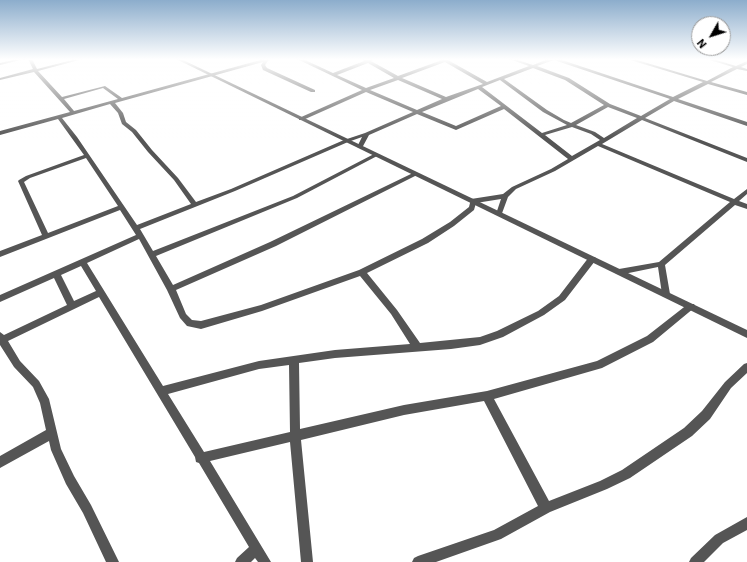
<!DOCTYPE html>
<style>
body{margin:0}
#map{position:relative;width:747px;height:562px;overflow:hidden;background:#fff;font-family:Roboto,sans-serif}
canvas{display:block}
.north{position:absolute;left:691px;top:16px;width:40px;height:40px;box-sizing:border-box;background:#fff;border:1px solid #999;border-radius:50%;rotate:231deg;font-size:11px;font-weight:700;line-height:16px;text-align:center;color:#000}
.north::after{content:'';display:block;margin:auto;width:14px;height:18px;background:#000;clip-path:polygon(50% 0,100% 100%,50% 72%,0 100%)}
</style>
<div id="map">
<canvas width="747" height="562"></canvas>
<div class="north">N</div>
</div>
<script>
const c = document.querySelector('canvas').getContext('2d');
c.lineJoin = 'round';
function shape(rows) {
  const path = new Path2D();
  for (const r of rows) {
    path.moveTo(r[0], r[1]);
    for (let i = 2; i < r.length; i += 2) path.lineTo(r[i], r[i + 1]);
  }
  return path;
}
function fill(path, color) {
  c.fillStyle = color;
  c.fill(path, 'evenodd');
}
fill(shape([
 [17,59,25,59,0,65,0,63,17,59],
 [28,59,32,59,37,69,76,59,83,59,38,71,62,97,105,86,122,98,264,59,271,59,268,61,265,65,267,68,315,90,315,92,311,92,263,70,261,65,263,62,115,103,123,113,126,122,136,130,152,150,178,178,196,202,231,189,344,140,365,133,413,112,366,92,303,120,299,120,299,118,362,90,297,59,303,59,333,73,364,61,362,59,372,59,373,60,371,61,398,76,442,60,441,59,450,59,448,60,487,82,529,66,509,59,515,59,533,65,548,59,559,59,673,97,703,82,627,59,634,59,707,81,733,67,706,59,713,59,736,66,747,61,747,64,741,67,747,69,747,71,737,69,711,82,747,92,747,95,708,84,678,99,747,122,747,126,674,101,645,118,747,158,747,162,642,120,602,144,734,199,747,189,747,194,739,201,747,204,747,209,735,205,665,265,670,294,669,296,666,297,663,296,662,294,658,267,619,275,615,272,619,269,659,262,730,202,598,146,555,171,516,189,508,197,501,216,499,216,496,214,501,199,476,203,474,210,454,226,428,243,367,273,397,310,420,343,480,337,497,331,538,311,559,296,589,257,595,257,596,259,595,261,565,300,544,315,503,337,480,345,451,349,335,358,299,363,300,429,404,405,487,391,597,361,647,336,688,304,694,304,695,306,694,308,653,342,602,368,494,399,549,501,600,481,622,470,684,428,702,411,725,382,744,364,747,363,747,373,731,388,710,419,692,436,630,478,607,489,550,512,501,539,436,562,412,562,414,558,418,556,494,530,538,506,484,401,404,415,301,440,313,562,301,562,290,442,210,461,271,562,258,562,255,558,251,562,235,562,237,558,249,547,199,463,196,462,195,457,99,297,8,341,20,361,39,381,49,399,61,449,74,476,91,505,119,562,106,562,83,513,66,484,51,450,49,441,0,468,0,456,46,430,40,403,33,387,14,367,0,345,0,332,4,335,67,305,54,278,0,302,0,295,136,235,120,210,0,257,0,251,42,235,18,181,19,180,26,176,84,155,58,119,0,135,0,131,70,112,34,72,0,80,0,78,33,69,28,59],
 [554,60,670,99,641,116,610,104,569,78,537,66,554,60],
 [445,62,483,84,446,97,402,78,445,62],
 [368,63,394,78,366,88,337,75,368,63],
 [533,68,565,80,604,105,571,123,564,120,547,110,504,79,533,68],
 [398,80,442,99,417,110,370,90,398,80],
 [500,80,543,112,567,125,542,133,482,87,500,80],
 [103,88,118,99,74,111,64,99,103,88],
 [478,89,501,106,456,126,422,112,478,89],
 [110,104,118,113,122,124,132,132,148,152,174,180,191,204,137,225,77,137,62,118,110,104],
 [608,107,637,118,604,138,595,132,576,125,608,107],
 [504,109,568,159,551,169,512,187,503,194,471,199,469,207,450,222,422,239,359,270,261,305,201,321,192,320,186,314,176,290,276,246,417,175,417,173,413,173,270,242,173,285,156,256,297,198,379,155,378,154,374,154,293,196,153,251,140,229,235,191,348,142,362,137,357,147,362,148,369,135,417,114,456,130,504,109],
 [572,127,591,134,600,140,572,156,545,135,572,127],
 [86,158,118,206,48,233,24,182,30,178,86,158],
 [139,239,167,290,180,318,187,326,201,329,262,311,360,276,391,314,410,344,335,350,259,361,163,386,87,263,139,239],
 [81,266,96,291,74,301,61,275,81,266],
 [289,365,290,432,204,452,168,394,259,369,289,365],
 [747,517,747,530,723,543,704,562,689,562,691,558,715,535,747,517]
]), '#555');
fill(shape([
 [176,59,181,59,747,330,747,338,176,59]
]), '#555');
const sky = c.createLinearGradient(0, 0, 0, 138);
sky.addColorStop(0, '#8cadcc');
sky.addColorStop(0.43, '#fff');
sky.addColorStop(1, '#ffffff00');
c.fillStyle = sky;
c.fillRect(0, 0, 747, 138);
</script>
